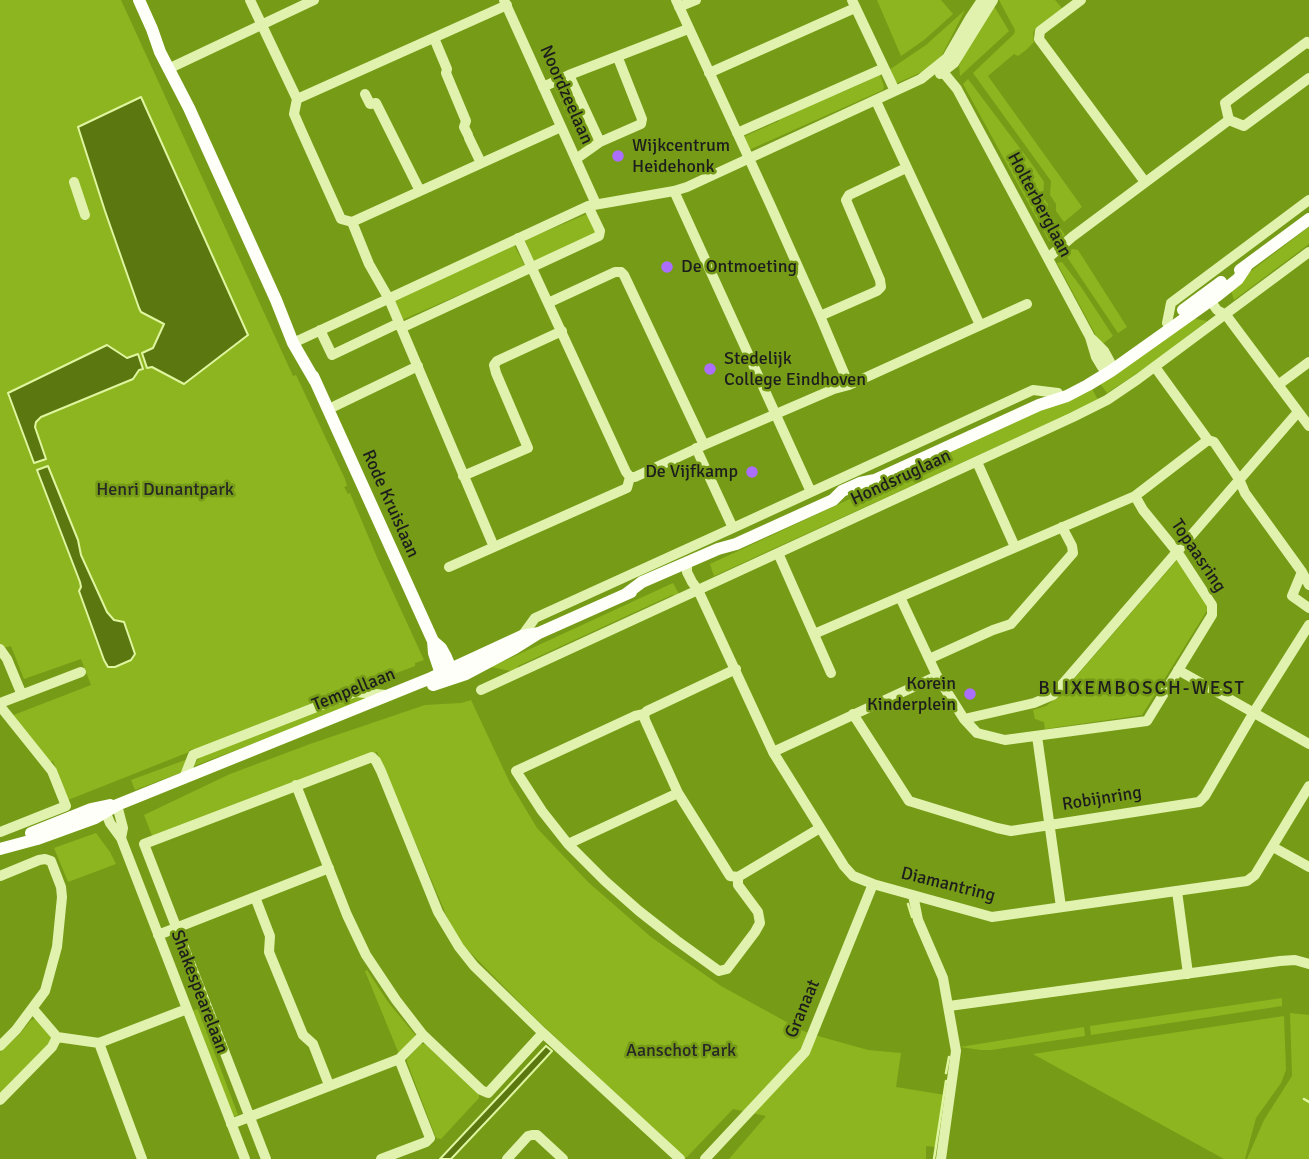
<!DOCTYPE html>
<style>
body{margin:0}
canvas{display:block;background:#769b17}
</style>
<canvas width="1309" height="1159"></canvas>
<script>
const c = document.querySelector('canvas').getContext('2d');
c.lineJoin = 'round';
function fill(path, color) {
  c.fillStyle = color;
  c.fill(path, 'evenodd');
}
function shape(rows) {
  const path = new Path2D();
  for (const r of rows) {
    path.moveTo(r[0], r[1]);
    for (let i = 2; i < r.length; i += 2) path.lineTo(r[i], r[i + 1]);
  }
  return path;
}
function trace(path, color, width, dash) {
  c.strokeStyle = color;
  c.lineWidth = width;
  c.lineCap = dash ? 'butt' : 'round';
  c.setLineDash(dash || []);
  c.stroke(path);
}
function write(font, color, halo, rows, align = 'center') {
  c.font = font + ' Signika,sans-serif';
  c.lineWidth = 5;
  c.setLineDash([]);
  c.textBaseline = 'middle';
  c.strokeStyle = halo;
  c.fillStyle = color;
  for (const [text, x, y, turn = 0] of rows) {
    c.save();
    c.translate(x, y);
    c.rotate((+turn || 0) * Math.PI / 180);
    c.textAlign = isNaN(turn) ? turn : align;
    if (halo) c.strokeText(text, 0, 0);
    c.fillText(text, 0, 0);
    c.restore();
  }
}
fill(shape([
 [0,0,121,0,293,376,296,375,345,479,347,486,344,487,348,494,350,493,379,562,424,660,415,663,415,666,194,750,193,749,189,750,189,752,68,800,53,761,45,764,11,716,91,685,81,659,24,679,11,646,3,648,0,644],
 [877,0,941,0,953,14,924,40,901,56],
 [999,0,1055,0,1061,7,1062,9,1057,12,1035,29,1033,33,1034,42,1026,50,1018,56,1014,54,988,76,1082,207,1064,222,1056,211,1056,204,1050,195,1051,181,973,73,1014,34,1015,30],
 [994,6,1009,31,960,76,959,66,963,57],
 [965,10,941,57,924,71,895,84,889,70,926,45],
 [880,75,884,86,883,90,749,150,743,137,779,121,779,117,847,90],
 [968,79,1034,167,1044,182,1043,198,1048,204,1048,210,1065,235,1062,237,1052,242,1049,241,963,84],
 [568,82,597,142,582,148,554,87],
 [587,214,597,233,534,262,525,240],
 [1309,227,1309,244,1234,300,1230,287],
 [514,245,525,266,402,320,394,301],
 [1072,249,1078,250,1127,327,1118,333,1067,257],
 [1062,262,1081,287,1113,336,1101,345,1057,263],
 [1193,315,1196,319,1207,321,1151,364,1107,393,1099,382],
 [1091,387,1098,400,1090,404,714,576,710,564],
 [1177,560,1211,604,1142,715,1045,729,1044,722,1035,719,1033,710,1046,706,1061,694],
 [673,583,679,594,675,596,672,595,518,666,517,669,511,671,491,667],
 [354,694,375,697,194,766,201,754],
 [471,700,510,783,537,828,588,882,651,937,721,986,803,1031,818,1036,868,1050,901,1053,896,1087,945,1095,935,1147,926,1146,926,1159,729,1159,766,1116,733,1109,685,1159,532,1015,456,938,377,752,153,838,144,815,230,774,310,744,425,705,461,703],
 [188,759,185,771,135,790,131,780],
 [96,833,110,852,116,864,68,882,54,848],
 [367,970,388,1002,416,1036,399,1054,365,971],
 [1282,998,1282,1006,1091,1035,1090,1026],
 [198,1009,238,1115,233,1117,192,1011],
 [1290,1013,1309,1015,1309,1159,1247,1159,1264,1120,1292,1076],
 [1284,1016,1286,1070,1281,1083,1256,1118,1245,1159,1224,1159,1033,1054],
 [37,1019,52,1033,51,1042,0,1097,0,1052,19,1035,31,1020],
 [1084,1027,1085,1036,991,1050,981,1050,960,1047],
 [421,1044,425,1044,479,1095,479,1098,441,1139,436,1138,407,1062,407,1059]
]), '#8db51f');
const water = shape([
 [141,97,248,335,184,384,152,367,147,368,142,353,153,348,164,324,141,312,139,308,105,211,78,127,141,97],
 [107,345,127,358,138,354,143,369,139,370,133,379,41,417,36,422,35,427,46,459,34,463,8,393,107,345],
 [48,466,78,540,81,555,107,612,114,620,124,622,135,654,131,660,115,667,108,667,104,660,79,591,81,587,80,582,37,470,48,466],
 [546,1046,552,1051,503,1104,451,1159,440,1159,546,1046]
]);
fill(water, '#5a780f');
trace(water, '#dff5a0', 2);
trace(shape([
 [908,904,912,917],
 [946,1073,949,1057],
 [1304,1099,1309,1102],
 [934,1159,946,1081]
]), '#dff5a0', 2.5);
trace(shape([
 [250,0,297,99,294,114,301,130,341,219,352,222,369,264,389,299,494,547],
 [504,0,596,204],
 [676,0,770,204,820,316,849,385],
 [852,0,895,91],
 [1081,0,1040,31,1039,39,1145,182],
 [679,7,696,0],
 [434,38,447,69,446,73,466,121,464,127,468,135],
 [943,63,943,72,957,89,1090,337,1096,357,1102,367,1111,371],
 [168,69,314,0],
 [709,73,855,8],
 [940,74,954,63,993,0],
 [569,75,600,142],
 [543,87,569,75,688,29],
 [365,94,370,104,376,103,420,191],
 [297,99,507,5],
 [876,101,980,325],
 [1229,120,1225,103,1307,42,1309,44],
 [737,133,884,68],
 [469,138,481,163],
 [576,159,600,142,641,124,642,119,618,58],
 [74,182,85,215],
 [674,191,811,492],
 [352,222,561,127],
 [518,238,626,472,630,477],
 [1048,258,1072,237,1229,120,1244,126,1309,78],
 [1209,293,1210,300,1217,310,1226,315,1309,426],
 [548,303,615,272,621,272,624,275,704,445],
 [820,316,877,291,881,287,880,280,846,200,849,195,906,168],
 [1167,323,1171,303,1309,200],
 [401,328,599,236,600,231,588,206],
 [320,330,332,355,399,323],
 [1092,339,1104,351,1110,362,1111,371],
 [293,343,588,206,674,191,687,187,921,79,947,58,970,18,982,0],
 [1155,367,1208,440,1214,442,1239,479,1245,493,1302,572,1309,585],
 [1278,385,1309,362],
 [335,406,418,366],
 [696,448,733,528],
 [977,462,1015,547],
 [463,476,528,448,496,373,494,365,497,361,562,331],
 [1135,496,1143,510,1178,553,1212,605,1212,615,1147,721,1005,740,977,733,964,719,937,676,900,597,1135,496,1208,440],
 [778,553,831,673],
 [687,562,687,572,692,582,698,590,773,752,844,866,853,876,873,884,992,917,1247,881,1255,875,1309,786],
 [449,567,627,488,630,477,635,477,704,445,834,389,849,385,1027,304],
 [1302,572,1292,596,1309,608],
 [814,634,900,597],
 [522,636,535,618,733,528,1033,390,1058,393],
 [0,649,7,659,22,695],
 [929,659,993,630,1011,624,1073,553,1072,546,1062,527],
 [736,669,647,711,644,714,645,720,678,793,730,876,738,877,820,828],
 [1178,670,1309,744],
 [481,690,1073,417,1107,400,1138,379,1309,252],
 [0,703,81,672],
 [0,706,52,771,66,806,0,832],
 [644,714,635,716,516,771,542,811,568,844,605,881,639,911,676,940,719,971,727,969,755,932,760,923,758,912,738,885,738,877],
 [853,714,909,801,997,828,1011,831,1199,802,1205,796,1254,712,1309,625],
 [964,719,1034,703,1053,695,1298,412],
 [1037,736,1061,907],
 [773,752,937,676],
 [184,778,193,755,355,692,386,695],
 [296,785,347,915,366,955,396,1000,423,1035,481,1090,488,1093,543,1033],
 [117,805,123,828,121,838],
 [103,806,110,823,121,838,245,1159],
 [568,844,678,793],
 [1273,847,1309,867],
 [0,876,39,860,45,859,51,861,61,887,62,897,57,947,45,991,16,1030,0,1046],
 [1177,891,1188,974],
 [913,895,918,920,943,978,956,1051,941,1159],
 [255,897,270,936,269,952,303,1035,313,1044,329,1085],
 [158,935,329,868],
 [949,1006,1280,961,1295,960,1309,964],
 [33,1009,57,1037,99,1043,187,1009],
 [99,1043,142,1159],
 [0,1100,52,1047,57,1037],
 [231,1124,399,1059,423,1035],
 [266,1159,144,844,372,757,376,761,381,771,438,912,459,947,474,966,543,1033,680,1159],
 [381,1159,426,1142,430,1138,399,1059],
 [507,1159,528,1136,532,1135,537,1135,563,1159],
 [705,1159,805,1052,873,884]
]), '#e0f2ad', 10);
trace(shape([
 [139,0,152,29,160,52,189,108,276,300,293,343,315,381],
 [1240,270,1309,219],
 [1183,310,1221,282],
 [313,376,433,641,441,648,446,657,451,669,450,676],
 [626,594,642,582,718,549,736,544,833,500,842,491,860,483,875,480,1039,405,1067,396,1088,385,1111,371,1218,295,1238,279,1246,267],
 [433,641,434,653,441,674,446,677],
 [433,685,466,674,515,648,539,633,631,592],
 [31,833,91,809,110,805],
 [0,849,37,839,95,818,117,805,431,678,522,636,539,633]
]), '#fdfff8', 12);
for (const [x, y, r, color] of [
 [618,156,7,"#ac6eff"],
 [667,267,7,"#ac6eff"],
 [710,369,7,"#ac6eff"],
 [752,472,7,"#ac6eff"],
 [970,694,7,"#ac6eff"]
]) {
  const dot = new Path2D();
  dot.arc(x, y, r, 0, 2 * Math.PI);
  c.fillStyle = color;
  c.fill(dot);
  trace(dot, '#769b17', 2.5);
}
write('18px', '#1d1d1d', '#769b17', [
 ["Noordzeelaan",566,95,66],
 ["Holterberglaan",1039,205,62],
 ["Hondsruglaan",901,478,-25],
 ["Rode Kruislaan",390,504,66],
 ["Topaasring",1198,556,56],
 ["Tempellaan",354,690,-22],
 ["Robijnring",1102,799,-9],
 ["Diamantring",948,885,14],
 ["Shakespearelaan",199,992,69],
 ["Granaat",803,1009,-67]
]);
write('18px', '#1d1d1d', '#769b17', [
 ["Wijkcentrum",632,146],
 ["Heidehonk",632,167],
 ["De Ontmoeting",681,267],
 ["Stedelijk",724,359],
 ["College Eindhoven",724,380],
 ["De Vijfkamp",738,472,"right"],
 ["Korein",956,684,"right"],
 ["Kinderplein",956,705,"right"]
], 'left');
write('18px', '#282825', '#769b17', [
 ["Henri Dunantpark",165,490],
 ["Aanschot Park",681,1051]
]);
c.letterSpacing = '2px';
write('19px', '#1d1d1d', '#769b17', [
 ["BLIXEMBOSCH-WEST",1142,689]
]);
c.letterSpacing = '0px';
</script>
